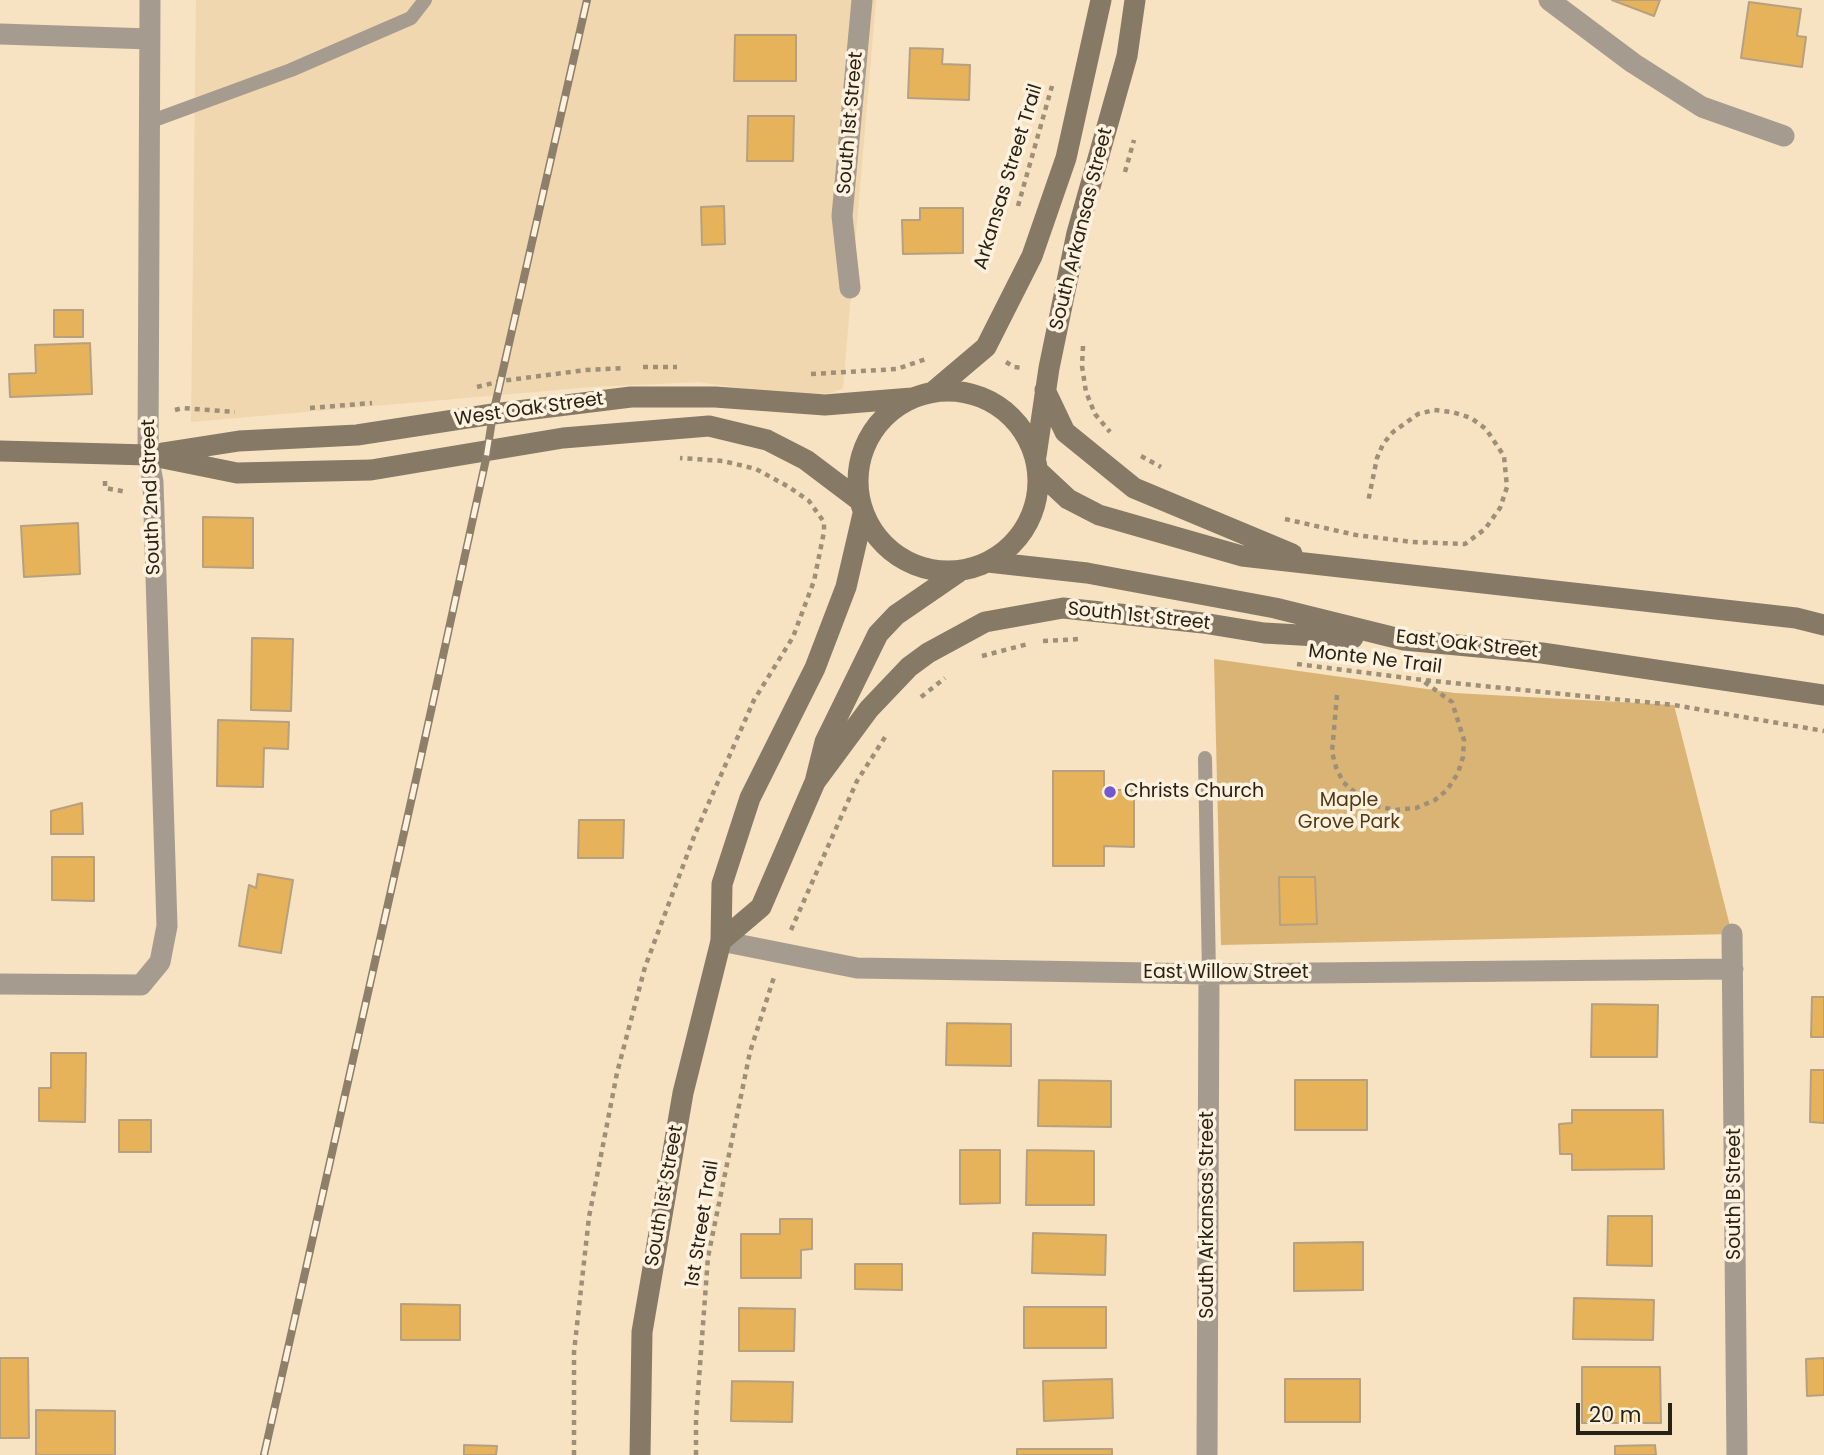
<!DOCTYPE html>
<style>
body{margin:0}
#map{position:relative;width:1824px;height:1455px;overflow:hidden;background:#f7e2c2;font-family:Poppins,sans-serif}
canvas{display:block}
.scale{position:absolute;left:1576px;top:1403px;width:96px;height:32px;box-sizing:border-box;border:4px solid #282115;border-top:0;padding-left:9px;font-size:21px;line-height:24px;white-space:nowrap;color:#282115;-webkit-text-stroke:5px #fef1dd;paint-order:stroke}
</style>
<div id="map">
<canvas width="1824" height="1455"></canvas>
<div class="scale">20 m</div>
</div>
<script>
const c = document.querySelector('canvas').getContext('2d');
c.lineJoin = 'round';
function fill(path, color) {
  c.fillStyle = color;
  c.fill(path, 'evenodd');
}
function shape(rows) {
  const path = new Path2D();
  for (const r of rows) {
    if (r.length === 3) {
      path.moveTo(r[0] + r[2], r[1]);
      path.arc(r[0], r[1], r[2], 0, 2 * Math.PI);
      continue;
    }
    path.moveTo(r[0], r[1]);
    for (let i = 2; i < r.length; i += 2) path.lineTo(r[i], r[i + 1]);
  }
  return path;
}
function trace(path, color, width, dash) {
  c.strokeStyle = color;
  c.lineWidth = width;
  c.lineCap = dash ? 'butt' : 'round';
  c.setLineDash(dash || []);
  c.stroke(path);
}
function write(font, color, halo, rows, align = 'center') {
  c.font = font + ' Poppins,sans-serif';
  c.lineWidth = 7;
  c.setLineDash([]);
  c.textBaseline = 'middle';
  c.strokeStyle = halo;
  c.fillStyle = color;
  for (const [text, x, y, turn = 0] of rows) {
    c.save();
    c.translate(x, y);
    c.rotate((+turn || 0) * Math.PI / 180);
    c.textAlign = isNaN(turn) ? turn : align;
    if (halo) c.strokeText(text, 0, 0);
    c.fillText(text, 0, 0);
    c.restore();
  }
}
fill(shape([
 [196,0,876,0,843,388,832,393,792,396,699,382,592,387,191,422]
]), '#f0d7af');
fill(shape([
 [1214,659,1455,693,1674,705,1732,934,1221,945]
]), '#dab475');
const building = shape([
 [1612,0,1660,0,1654,16,1612,0],
 [1749,2,1801,9,1797,36,1806,37,1802,67,1741,58,1749,2],
 [735,35,796,35,796,81,734,81,735,35],
 [910,48,943,49,942,64,970,65,969,100,908,98,910,48],
 [748,116,794,116,793,161,747,161,748,116],
 [724,206,725,244,702,245,701,207,724,206],
 [920,208,963,208,963,253,903,254,902,220,920,220,920,208],
 [54,310,83,310,83,337,54,337,54,310],
 [90,343,92,394,10,397,9,374,36,373,35,345,90,343],
 [203,517,253,518,253,568,203,567,203,517],
 [78,523,80,574,24,577,21,526,78,523],
 [252,638,293,639,291,711,251,710,252,638],
 [218,720,289,722,288,749,264,748,263,787,217,786,218,720],
 [1053,771,1104,771,1104,790,1134,790,1134,847,1104,846,1104,866,1053,866,1053,771],
 [82,803,83,834,51,834,51,811,82,803],
 [579,820,624,820,623,858,578,858,579,820],
 [52,857,94,857,94,901,52,900,52,857],
 [258,874,293,880,281,953,239,946,249,885,256,888,258,874],
 [1279,877,1315,877,1317,924,1280,925,1279,877],
 [1812,997,1824,997,1824,1037,1811,1037,1812,997],
 [1592,1004,1658,1005,1657,1057,1591,1057,1592,1004],
 [947,1023,1011,1024,1011,1066,946,1065,947,1023],
 [51,1053,86,1053,85,1122,39,1121,39,1088,51,1088,51,1053],
 [1811,1070,1824,1070,1824,1123,1810,1122,1811,1070],
 [1039,1080,1111,1081,1111,1127,1038,1126,1039,1080],
 [1295,1080,1367,1080,1367,1130,1295,1130,1295,1080],
 [1572,1110,1663,1110,1664,1169,1572,1170,1572,1154,1560,1154,1559,1124,1572,1123,1572,1110],
 [119,1120,151,1120,151,1152,119,1152,119,1120],
 [960,1150,1000,1150,1000,1203,960,1204,960,1150],
 [1027,1150,1094,1151,1094,1205,1026,1205,1027,1150],
 [1608,1216,1652,1216,1652,1266,1607,1265,1608,1216],
 [780,1219,812,1219,812,1249,801,1250,801,1278,741,1278,741,1234,780,1234,780,1219],
 [1033,1233,1106,1235,1105,1275,1032,1273,1033,1233],
 [1363,1242,1363,1290,1294,1291,1294,1243,1363,1242],
 [855,1264,902,1264,902,1290,855,1289,855,1264],
 [1574,1298,1654,1300,1653,1340,1573,1339,1574,1298],
 [401,1304,460,1305,460,1340,401,1340,401,1304],
 [1024,1307,1106,1307,1106,1348,1024,1348,1024,1307],
 [739,1308,795,1309,794,1351,739,1351,739,1308],
 [0,1358,28,1358,29,1438,0,1438,0,1358],
 [1824,1358,1824,1395,1807,1396,1806,1359,1824,1358],
 [1582,1367,1660,1367,1661,1423,1582,1423,1582,1367],
 [1112,1379,1113,1418,1044,1421,1043,1381,1112,1379],
 [1285,1379,1360,1379,1360,1422,1285,1422,1285,1379],
 [732,1381,793,1382,792,1422,731,1421,732,1381],
 [36,1410,115,1411,115,1455,36,1455,36,1410],
 [464,1445,497,1446,496,1455,464,1455,464,1445],
 [1655,1445,1656,1455,1615,1455,1615,1446,1655,1445],
 [1017,1449,1112,1449,1112,1455,1017,1455,1017,1449]
]);
fill(building, '#e6b35a');
trace(building, '#b5a182', 2);
trace(shape([
 [1125,172,1134,140],
 [1018,206,1052,86],
 [1083,346,1082,366,1086,392,1095,414,1110,432],
 [1006,362,1014,367,1023,368],
 [643,367,677,367],
 [811,374,897,369,926,359],
 [477,387,501,381,586,370,624,368],
 [310,408,372,403],
 [175,410,183,408,235,412],
 [1141,456,1161,467],
 [105,481,105,488,127,492],
 [1285,519,1356,535,1412,542,1465,544,1485,529,1500,508,1507,487,1504,456,1486,429,1471,418,1452,412,1434,410,1418,414,1393,432,1383,444,1377,458,1368,502],
 [1043,641,1080,639],
 [982,656,1028,644],
 [1297,664,1423,680,1674,705,1824,731],
 [1337,695,1332,752,1336,767,1343,782,1366,802,1380,807,1396,810,1416,808,1435,800,1447,790,1458,773,1463,757,1464,740,1452,702,1423,681],
 [921,697,945,678],
 [791,930,857,781,887,734],
 [574,1455,574,1352,589,1217,617,1073,645,967,695,834,754,700,793,637,814,581,824,532,824,522,809,501,789,487,756,469,723,461,680,458],
 [696,1455,696,1419,708,1257,750,1052,774,977]
]), '#9e8f78', 4.5, [5, 5]);
trace(shape([
 [149,122,291,70,411,18,425,0],
 [1205,758,1209,974]
]), '#a59c8f', 14);
trace(shape([
 [1549,0,1633,63,1702,107,1784,136],
 [0,34,150,39],
 [850,288,842,216,862,0],
 [1732,934,1737,1455],
 [721,941,857,968,1209,974,1733,969],
 [0,984,141,985,160,962,167,926,153,482,148,455,150,0],
 [1207,1455,1209,974]
]), '#a59c8f', 21);
trace(shape([
 [1045,390,1065,432,1134,488,1292,554],
 [948,481,90],
 [934,391,986,347,1032,256,1066,158,1101,0],
 [0,451,148,455,237,473,371,470,563,438,709,426,767,440,806,460,859,500],
 [162,453,239,441,357,435,493,414,631,397,715,397,825,405,912,398],
 [1036,456,1049,368,1077,233,1127,56,1135,0],
 [1038,471,1068,499,1099,515,1242,556,1796,618,1824,625],
 [988,562,1087,573,1275,608,1404,640,1542,653,1824,695],
 [815,782,869,709,909,667,928,653,985,622,1063,608,1203,623,1264,633,1353,638],
 [721,941,761,907,815,782,825,742,878,634,896,615,960,571],
 [640,1455,642,1332,683,1093,721,941,722,884,750,798,815,668,846,587,863,514]
]), '#867965', 21);
const rail = shape([
 [264,1455,417,775,486,459,493,414,587,0]
]);
trace(rail, '#8d7f69', 8);
trace(rail, '#fef1dd', 5, [16]);
for (const [x, y, r, color] of [
 [1110,792,7,"#7257d1"]
]) {
  const dot = new Path2D();
  dot.arc(x, y, r, 0, 2 * Math.PI);
  c.fillStyle = color;
  c.fill(dot);
  trace(dot, '#fef1dd', 2.5);
}
write('19px', '#282115', '#fef1dd', [
 ["South 1st Street",851,123,-85],
 ["Arkansas Street Trail",1009,177,-73],
 ["South Arkansas Street",1082,229,-76],
 ["West Oak Street",529,410,-8],
 ["South 2nd Street",152,497,-92],
 ["South 1st Street",1139,617,6],
 ["East Oak Street",1467,645,6],
 ["Monte Ne Trail",1375,660,7],
 ["East Willow Street",1226,973],
 ["South B Street",1735,1194,-90],
 ["South 1st Street",665,1196,-80],
 ["South Arkansas Street",1208,1215,-90],
 ["1st Street Trail",703,1224,-81]
]);
write('19px', '#282115', '#fef1dd', [
 ["Christs Church",1124,792]
], 'left');
write('19px', '#4f3a14', '#fef1dd', [
 ["Maple",1349,801],
 ["Grove Park",1349,823]
]);
</script>
